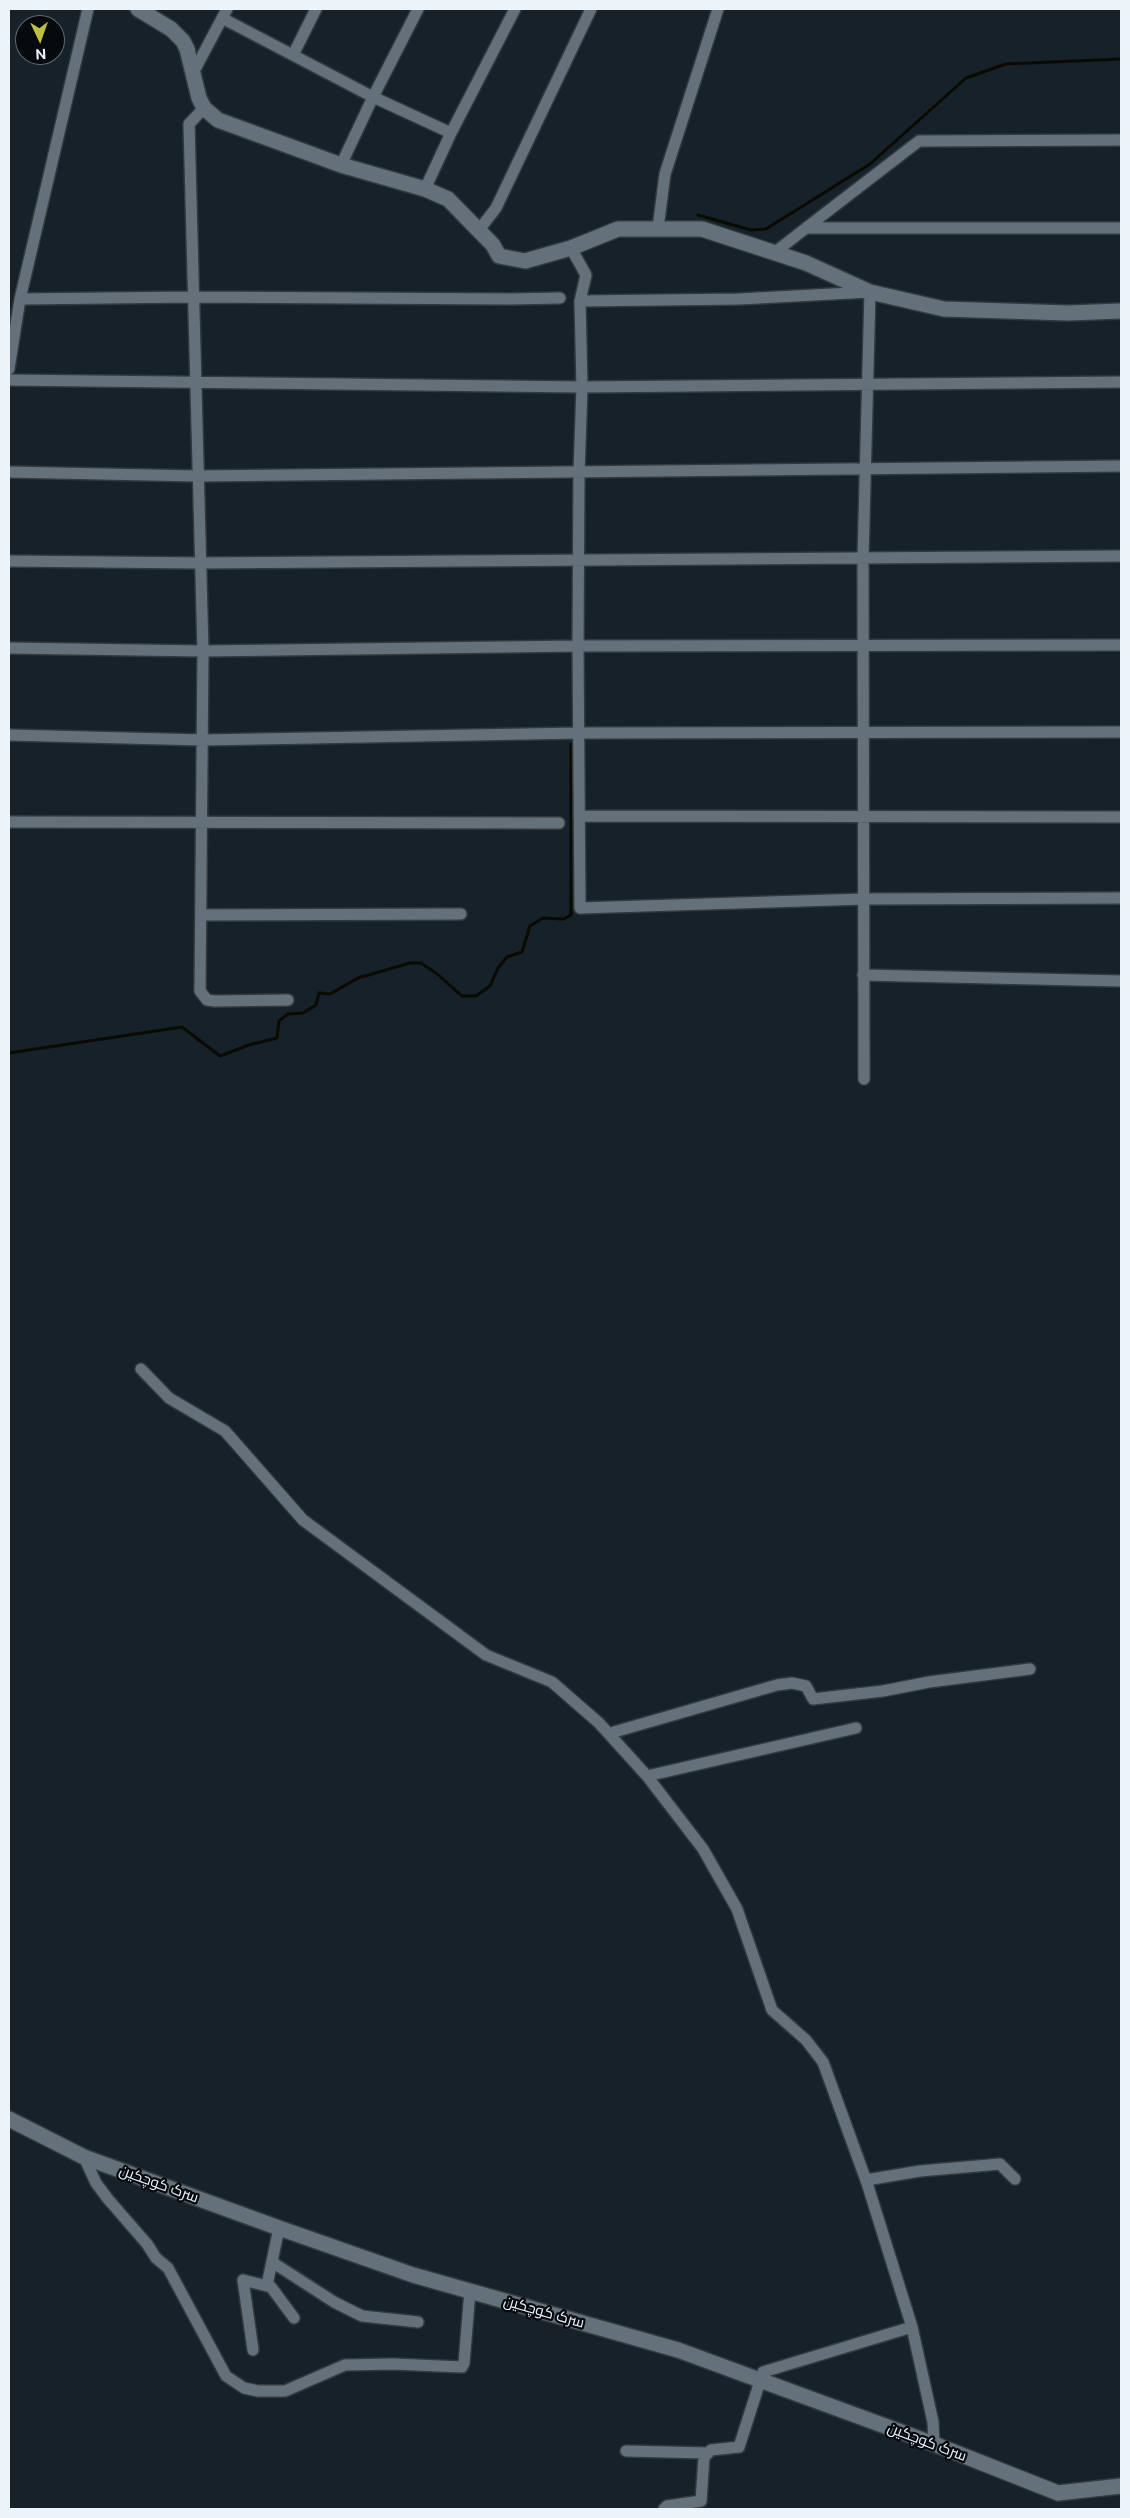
<!DOCTYPE html>
<meta charset="utf-8">
<style>
body{margin:0}
#map{position:relative;width:1130px;height:2518px;overflow:hidden;background:#162129;font-family:"Public Sans",sans-serif}
canvas{display:block}
.frame{position:absolute;inset:0;border:10px solid #ecf4f9;pointer-events:none}
.north{position:absolute;left:15px;top:15px;width:50px;height:50px;box-sizing:border-box;background:#060a0e;border:1px solid #62686c;border-radius:50%;rotate:177deg;font-size:14px;font-weight:700;line-height:20px;text-align:center;color:#ecf4f9}
.north::after{content:'';display:block;margin:auto;width:18px;height:22px;background:#bfbe41;clip-path:polygon(50% 0,100% 100%,50% 72%,0 100%)}
</style>
<div id="map">
<canvas width="1130" height="2518"></canvas>
<div class="frame"></div>
<div class="north">N</div>
</div>
<script>
const c = document.querySelector('canvas').getContext('2d');
c.lineJoin = 'round';
function shape(rows) {
  const path = new Path2D();
  for (const r of rows) {
    path.moveTo(r[0], r[1]);
    for (let i = 2; i < r.length; i += 2) path.lineTo(r[i], r[i + 1]);
  }
  return path;
}
function trace(path, color, width, dash) {
  c.strokeStyle = color;
  c.lineWidth = width;
  c.lineCap = dash ? 'butt' : 'round';
  c.setLineDash(dash || []);
  c.stroke(path);
}
function write(font, color, halo, rows, align = 'center') {
  c.font = font + ' "Public Sans",Cairo,sans-serif';
  c.lineWidth = 4.5;
  c.setLineDash([]);
  c.textBaseline = 'middle';
  c.strokeStyle = halo;
  c.fillStyle = color;
  for (const [text, x, y, turn = 0] of rows) {
    c.save();
    c.translate(x, y);
    c.rotate((+turn || 0) * Math.PI / 180);
    c.textAlign = isNaN(turn) ? turn : align;
    if (halo) c.strokeText(text, 0, 0);
    c.fillText(text, 0, 0);
    c.restore();
  }
}
trace(shape([
 [698,215,751,230,766,229,870,164,966,78,1006,64,1121,59],
 [9,1053,182,1027,220,1056,249,1045,277,1038,279,1021,288,1014,303,1013,316,1005,319,993,330,994,358,978,410,963,421,963,436,973,462,996,476,996,490,986,498,968,507,957,522,952,530,926,543,918,564,919,571,915,571,744]
]), '#0b0a00', 3);
const street = shape([
 [222,18,373,97,451,133],
 [293,55,316,9],
 [192,75,227,9],
 [204,108,189,124,203,651,200,991,207,1000,215,1001,288,1000],
 [341,165,373,97,418,9],
 [425,189,451,133,515,9],
 [658,228,665,174,718,9],
 [806,228,919,141,1121,140],
 [479,230,496,208,591,9],
 [571,248,586,275,580,301,582,387,579,473,578,646,580,908,864,899,1121,898],
 [774,253,806,228,1121,228],
 [20,299,193,297,510,299,560,298],
 [580,301,739,299,870,292,863,559,864,1079],
 [9,369,20,299,88,9],
 [9,380,582,387,1121,382],
 [9,472,197,476,1121,466],
 [9,561,199,563,1121,556],
 [9,648,203,651,578,646,1121,645],
 [9,735,203,740,579,733,1121,732],
 [579,816,1121,817],
 [9,822,559,823],
 [201,915,461,914],
 [863,975,1121,981],
 [141,1369,169,1398,225,1431,303,1520,486,1655,552,1682,599,1723,647,1776,703,1849,737,1909,772,2010,806,2040,823,2062,867,2183,912,2327,933,2422,934,2444],
 [611,1735,614,1732,777,1685,792,1683,806,1686,813,1699,883,1691,929,1682,1030,1669],
 [647,1776,856,1728],
 [84,2157,96,2183,108,2199,147,2244,156,2258,168,2268,226,2376,244,2388,258,2391,285,2391,345,2365,393,2364,462,2367,464,2363,470,2291],
 [866,2180,920,2171,1000,2164,1015,2179],
 [272,2262,334,2302,362,2316,418,2322],
 [267,2285,279,2228],
 [253,2350,243,2280,271,2287,294,2318],
 [626,2451,707,2453],
 [664,2509,667,2506,701,2501,704,2457,711,2450,739,2447,763,2372,912,2327]
]);
const secondary = shape([
 [138,9,171,29,183,41,187,49,199,98,204,108,218,120,341,165,425,189,448,199,493,245,499,256,525,261,571,248,618,229,702,229,806,263,870,292,944,309,1068,313,1121,311],
 [9,2119,84,2157,279,2228,413,2275,678,2350,934,2444,1058,2493,1121,2486]
]);
trace(street, '#323a40', 14);
trace(secondary, '#323a40', 18);
trace(street, '#64717b', 11);
trace(secondary, '#64717b', 15);
write('15px', '#ecf4f9', '#060a0e', [
 ["سرک کوچکین",159,2184,20],
 ["سرک کوچکین",544,2312,16],
 ["سرک کوچکین",927,2442,21]
]);
</script>
